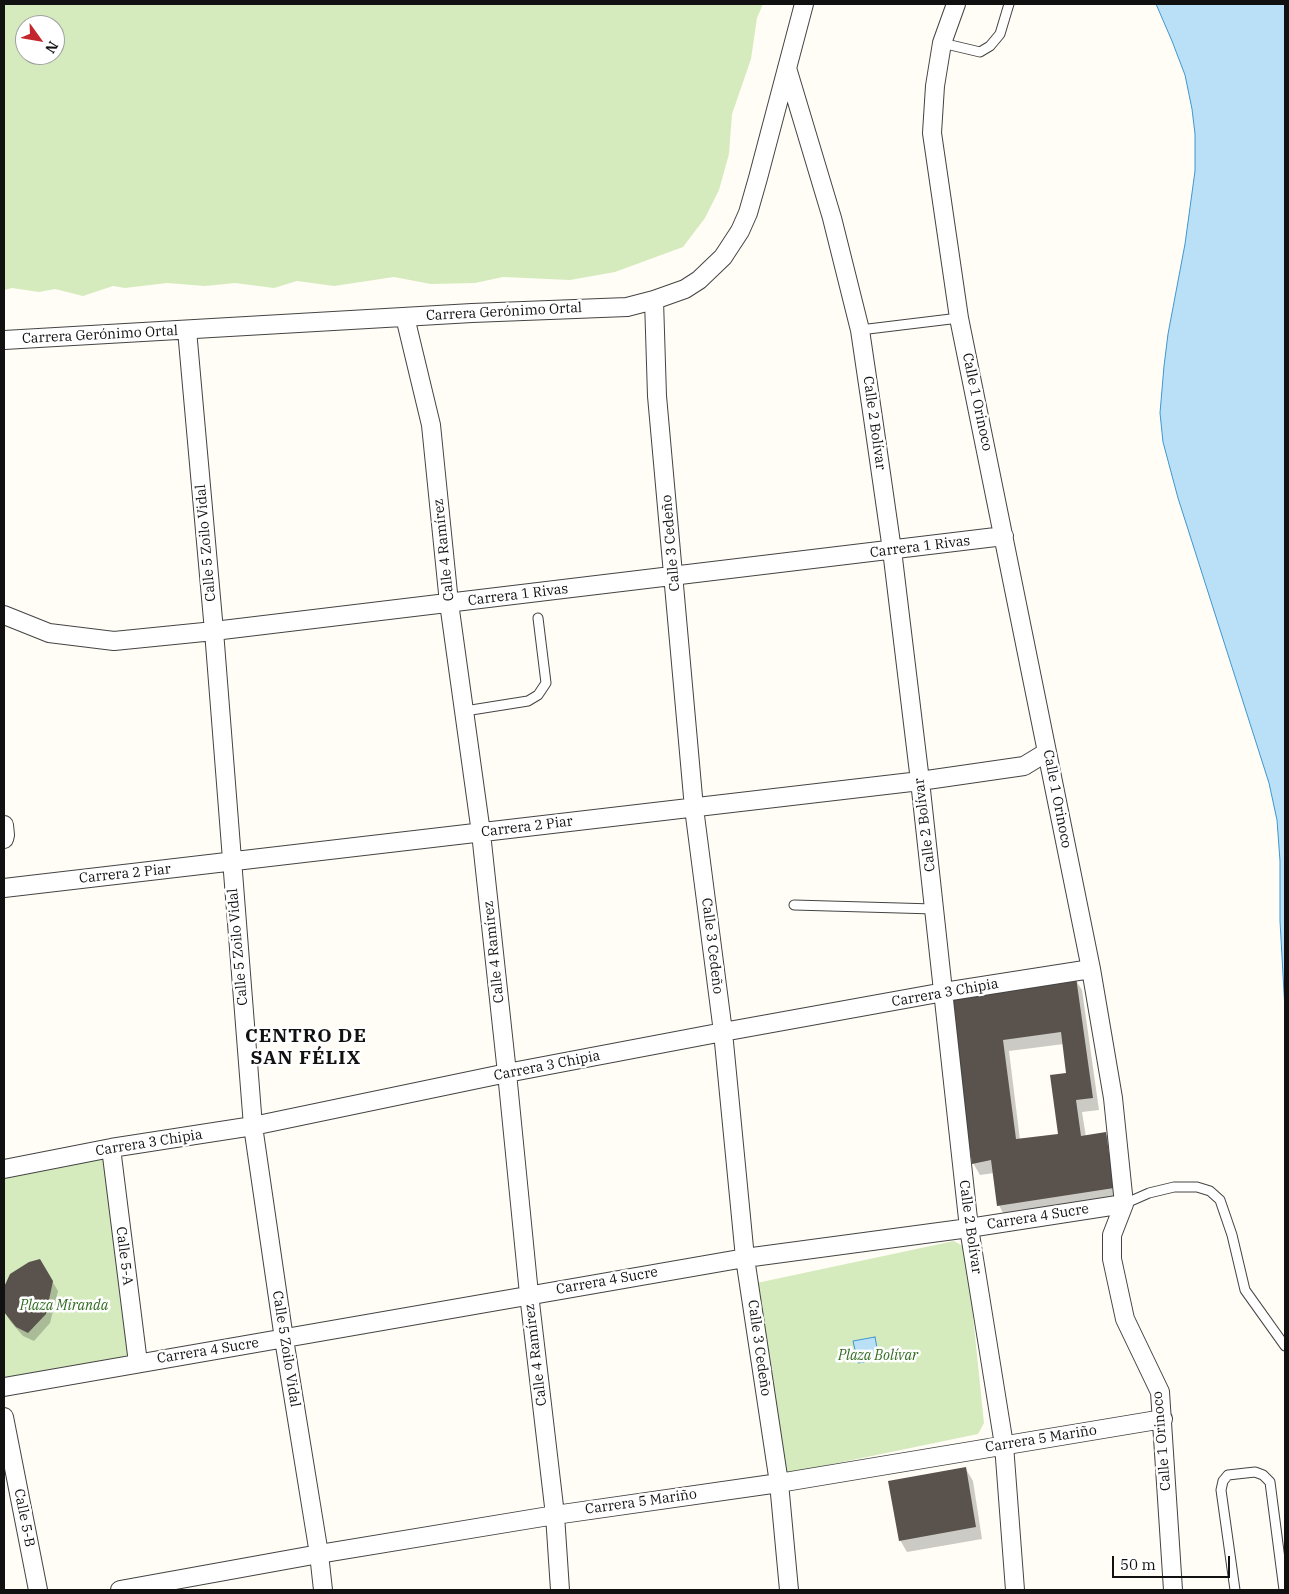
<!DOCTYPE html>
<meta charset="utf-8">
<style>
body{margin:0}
#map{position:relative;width:1289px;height:1594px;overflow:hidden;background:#fffdf5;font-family:"IBM Plex Serif",serif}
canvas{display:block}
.frame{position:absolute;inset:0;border:5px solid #111;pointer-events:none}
.north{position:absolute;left:15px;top:15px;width:50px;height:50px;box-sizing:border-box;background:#fff;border:1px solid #a0a0a0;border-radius:50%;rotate:122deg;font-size:14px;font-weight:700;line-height:20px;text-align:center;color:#111}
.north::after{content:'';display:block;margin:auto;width:18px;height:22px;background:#c4262e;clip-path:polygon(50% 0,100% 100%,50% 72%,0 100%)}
.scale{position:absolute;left:1112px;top:1556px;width:118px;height:22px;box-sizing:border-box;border:2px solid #111;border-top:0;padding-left:6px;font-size:15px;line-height:18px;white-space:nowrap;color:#111;-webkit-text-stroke:4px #fff;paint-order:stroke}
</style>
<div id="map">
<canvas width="1289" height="1594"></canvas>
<div class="frame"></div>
<div class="north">N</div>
<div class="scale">50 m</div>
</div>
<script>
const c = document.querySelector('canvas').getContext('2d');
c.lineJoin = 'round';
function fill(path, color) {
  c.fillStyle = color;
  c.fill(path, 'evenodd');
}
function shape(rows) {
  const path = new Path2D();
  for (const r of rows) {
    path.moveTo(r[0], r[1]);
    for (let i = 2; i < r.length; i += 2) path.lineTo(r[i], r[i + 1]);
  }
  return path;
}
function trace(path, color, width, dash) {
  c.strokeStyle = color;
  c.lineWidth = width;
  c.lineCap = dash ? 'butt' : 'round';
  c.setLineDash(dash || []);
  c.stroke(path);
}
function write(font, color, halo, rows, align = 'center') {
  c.font = font + ' "IBM Plex Serif",serif';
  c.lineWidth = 5;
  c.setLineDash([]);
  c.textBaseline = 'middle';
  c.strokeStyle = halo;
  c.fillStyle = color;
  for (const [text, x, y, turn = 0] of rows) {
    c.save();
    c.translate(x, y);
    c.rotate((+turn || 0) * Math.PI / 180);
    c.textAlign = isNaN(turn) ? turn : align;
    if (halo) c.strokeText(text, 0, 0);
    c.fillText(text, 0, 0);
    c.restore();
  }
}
fill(shape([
 [4,4,763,4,757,18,751,59,732,114,729,154,719,190,705,218,683,247,615,272,570,280,503,277,475,283,431,284,394,277,334,286,297,281,274,288,235,283,205,286,167,283,125,288,113,286,83,296,55,289,39,292,12,288,4,290],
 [25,25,55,25,55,55,25,55],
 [106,1154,131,1358,4,1380,4,1175],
 [954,1241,966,1248,984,1423,978,1434,770,1477,752,1284]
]), '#d5ebbd');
const water = shape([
 [1156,4,1285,4,1285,1010,1280,921,1280,861,1277,820,1269,783,1178,498,1163,442,1160,413,1164,366,1168,334,1185,244,1195,171,1195,134,1192,109,1185,75,1172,41,1156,4],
 [875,1337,879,1359,858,1363,853,1341,875,1337]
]);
fill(water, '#b9e0f7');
trace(water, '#3f96cf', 1);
fill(shape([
 [1075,979,1082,990,1099,1110,1082,1112,1086,1137,1106,1134,1113,1146,1120,1200,1005,1217,999,1205,994,1173,980,1175,973,1163,949,997],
 [1064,1044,1068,1074,1059,1135,1020,1140,1009,1051],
 [40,1261,58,1291,50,1323,34,1341,23,1336,10,1321,4,1311,4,1290,11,1275],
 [966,1469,973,1481,982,1539,907,1552,900,1540]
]), '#0003');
fill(shape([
 [1076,977,1093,1098,1076,1100,1081,1136,1106,1132,1114,1188,997,1206,991,1160,972,1164,948,996],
 [1061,1032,1066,1073,1050,1075,1058,1134,1016,1139,1003,1040],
 [40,1259,53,1281,46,1314,28,1333,16,1327,4,1312,4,1287,10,1274,29,1262],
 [966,1467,976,1527,899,1541,888,1481]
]), '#5a524d');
const lane = shape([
 [942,43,980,52,990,46,1000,34,1009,4],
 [860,330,959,318],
 [465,711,528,701,538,695,546,683,538,618],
 [794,905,934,909],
 [1124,1204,1149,1193,1174,1187,1197,1187,1210,1191,1220,1200,1232,1235,1245,1290,1285,1346],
 [1235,1590,1221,1490,1223,1481,1228,1475,1255,1472,1263,1475,1270,1482,1284,1590]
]);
const street = shape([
 [956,4,942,43,935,86,932,133,959,318,1091,969,1113,1098,1124,1204,1112,1235,1112,1259,1125,1319,1160,1392,1173,1590],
 [787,68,832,218,860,330,873,418,892,550,920,781,969,1228,1004,1445,1015,1590],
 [654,300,657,396,694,808,723,1032,745,1258,779,1483,789,1590],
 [405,317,431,425,449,603,481,833,507,1073,529,1294,555,1515,560,1590],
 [187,330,214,631,253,1126,284,1339,319,1554,323,1590],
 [4,340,472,313,627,307,654,300,685,289,699,280,723,257,740,231,748,213,758,178,804,4],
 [4,615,49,633,114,641,214,631,1004,536],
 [4,825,5,835,4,839],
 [4,888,920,781,1024,766,1047,752],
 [111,1148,138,1363],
 [4,1169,111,1148,253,1126,507,1073,723,1032,944,992,1091,969],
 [4,1387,745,1258,969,1228,1124,1204],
 [4,1417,38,1590],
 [120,1590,319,1554,555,1515,779,1483,1163,1419]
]);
trace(lane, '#444', 11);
trace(street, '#444', 20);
trace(lane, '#fff', 9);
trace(street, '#fff', 18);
write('14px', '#111', '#fff', [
 ["Carrera Gerónimo Ortal",504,312,-3],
 ["Carrera Gerónimo Ortal",100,335,-3],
 ["Calle 1 Orinoco",977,402,78],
 ["Calle 2 Bolívar",874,423,82],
 ["Calle 5 Zoilo Vidal",206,543,-95],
 ["Calle 3 Cedeño",671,543,-95],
 ["Carrera 1 Rivas",920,547,-7],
 ["Calle 4 Ramírez",444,550,-96],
 ["Carrera 1 Rivas",518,595,-7],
 ["Calle 1 Orinoco",1057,799,79],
 ["Calle 2 Bolívar",925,825,-97],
 ["Carrera 2 Piar",527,827,-7],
 ["Carrera 2 Piar",125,874,-6],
 ["Calle 3 Cedeño",712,946,83],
 ["Calle 5 Zoilo Vidal",238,947,-95],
 ["Calle 4 Ramírez",494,952,-96],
 ["Carrera 3 Chipia",945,993,-10],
 ["Carrera 3 Chipia",547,1066,-11],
 ["Carrera 3 Chipia",149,1143,-9],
 ["Carrera 4 Sucre",1038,1217,-9],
 ["Calle 2 Bolívar",970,1227,82],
 ["Calle 5-A",124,1256,83],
 ["Carrera 4 Sucre",607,1281,-10],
 ["Calle 3 Cedeño",759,1348,82],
 ["Calle 5 Zoilo Vidal",286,1349,81],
 ["Carrera 4 Sucre",208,1351,-9],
 ["Calle 4 Ramírez",536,1355,-97],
 ["Carrera 5 Mariño",1041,1439,-9],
 ["Calle 1 Orinoco",1162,1441,-95],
 ["Carrera 5 Mariño",641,1502,-8],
 ["Calle 5-B",24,1518,79]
]);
write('italic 14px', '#2f6b1f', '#fff', [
 ["Plaza Miranda",64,1306],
 ["Plaza Bolívar",878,1356]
]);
c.letterSpacing = '1px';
write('bold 19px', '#111', '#fff', [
 ["CENTRO DE",306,1037],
 ["SAN FÉLIX",306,1059]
]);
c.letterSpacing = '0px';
</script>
